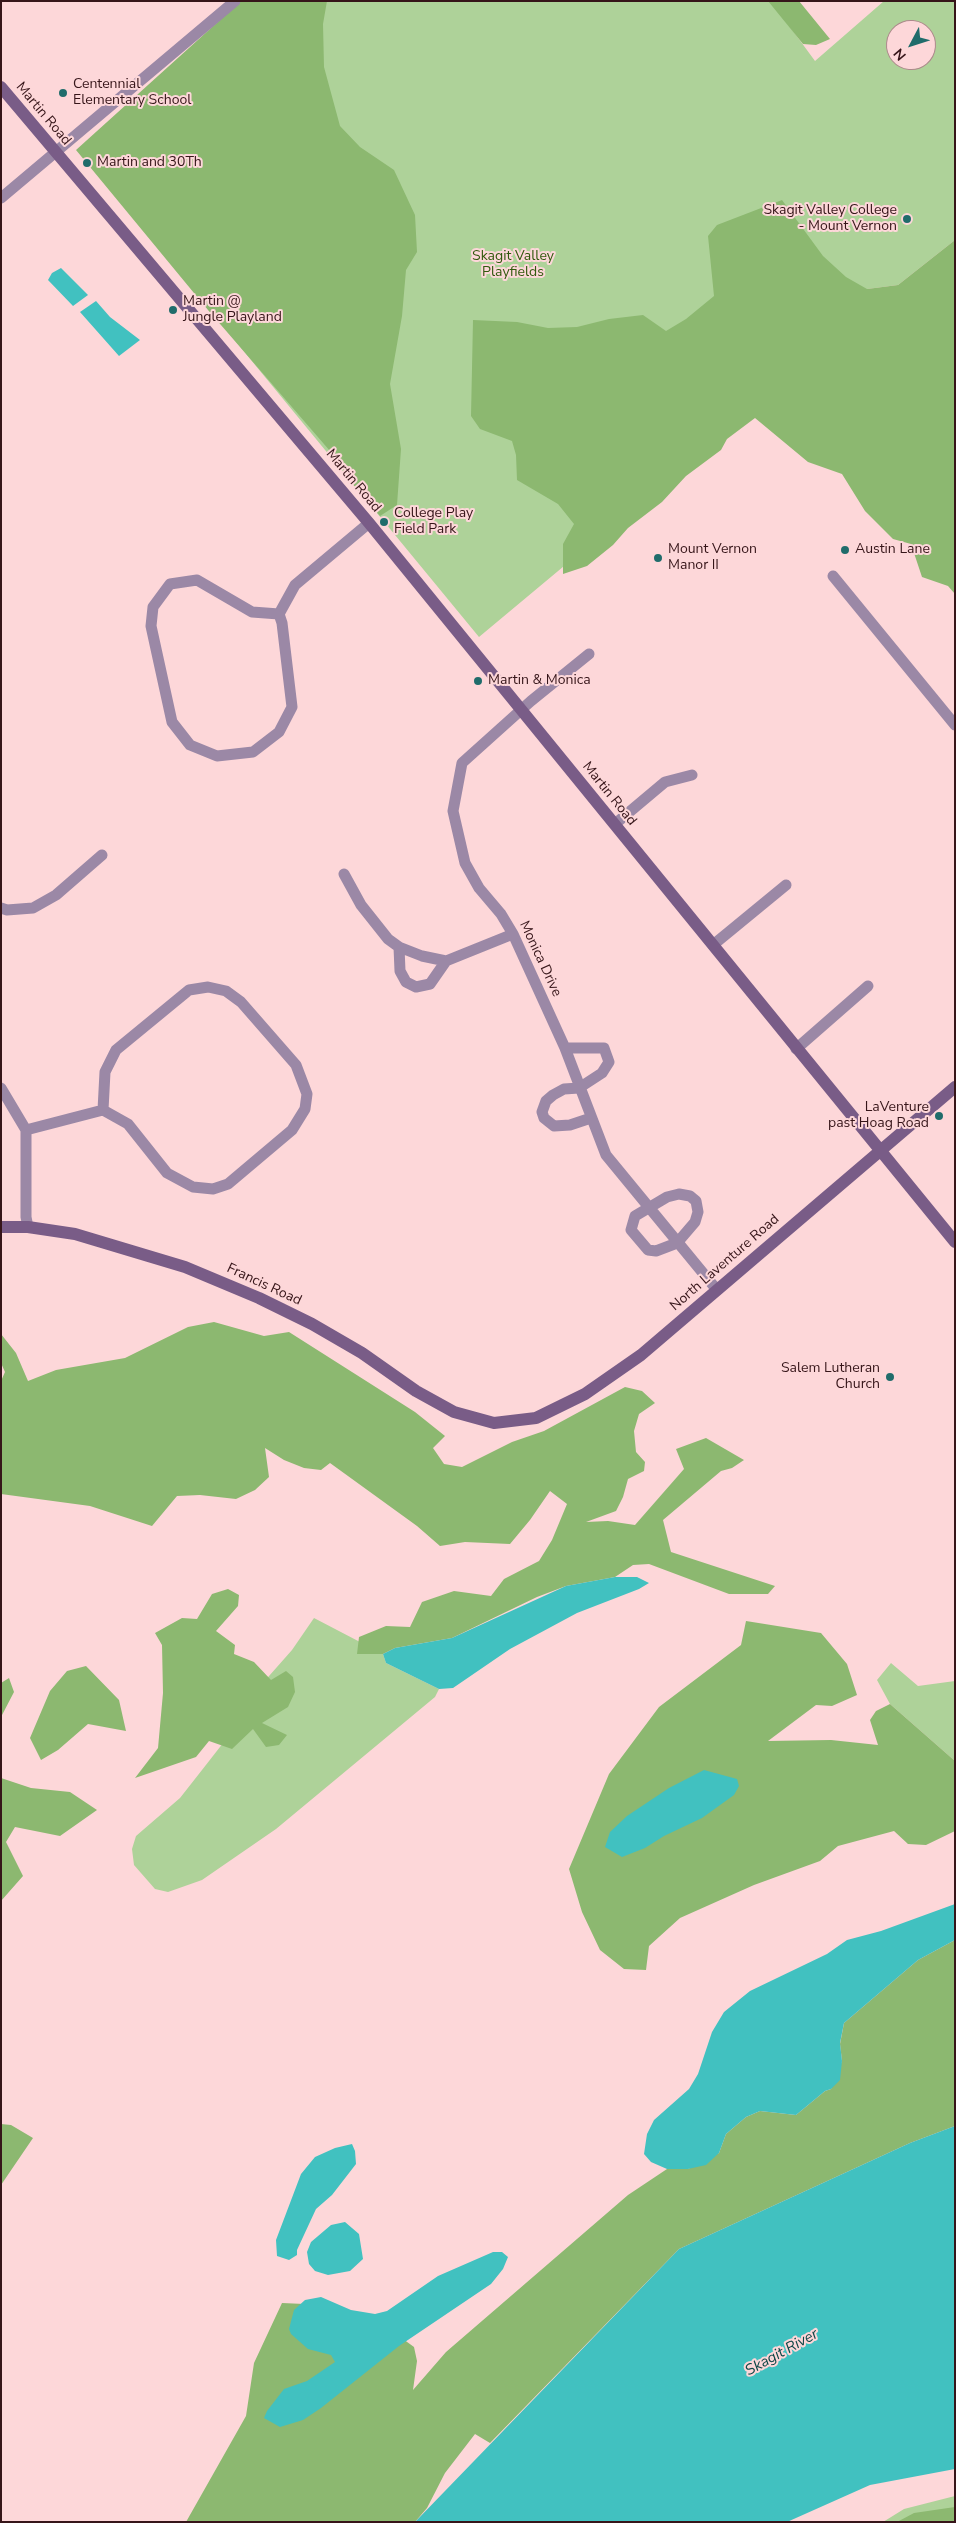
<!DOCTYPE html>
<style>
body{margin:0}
#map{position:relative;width:956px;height:2523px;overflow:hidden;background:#fdd7d9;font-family:"Nunito Sans",sans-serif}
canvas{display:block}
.frame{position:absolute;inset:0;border:2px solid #361519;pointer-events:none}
.north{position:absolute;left:886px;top:20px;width:50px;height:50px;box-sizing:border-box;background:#fdd7d9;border:1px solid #ad898c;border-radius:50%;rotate:230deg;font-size:14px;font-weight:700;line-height:20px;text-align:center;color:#361519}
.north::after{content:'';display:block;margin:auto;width:18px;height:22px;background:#206c6b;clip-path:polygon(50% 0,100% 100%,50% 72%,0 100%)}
</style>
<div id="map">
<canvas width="956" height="2523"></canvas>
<div class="frame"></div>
<div class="north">N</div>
</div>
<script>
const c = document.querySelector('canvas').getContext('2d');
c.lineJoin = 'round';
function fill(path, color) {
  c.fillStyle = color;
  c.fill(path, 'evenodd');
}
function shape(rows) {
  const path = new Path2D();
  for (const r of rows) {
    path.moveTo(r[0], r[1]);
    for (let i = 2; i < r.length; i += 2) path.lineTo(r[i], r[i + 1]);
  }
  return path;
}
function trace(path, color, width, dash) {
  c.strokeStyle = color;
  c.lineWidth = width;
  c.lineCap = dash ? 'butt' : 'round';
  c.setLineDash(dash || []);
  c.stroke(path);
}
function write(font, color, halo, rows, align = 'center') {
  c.font = font + ' "Nunito Sans",sans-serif';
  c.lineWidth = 4;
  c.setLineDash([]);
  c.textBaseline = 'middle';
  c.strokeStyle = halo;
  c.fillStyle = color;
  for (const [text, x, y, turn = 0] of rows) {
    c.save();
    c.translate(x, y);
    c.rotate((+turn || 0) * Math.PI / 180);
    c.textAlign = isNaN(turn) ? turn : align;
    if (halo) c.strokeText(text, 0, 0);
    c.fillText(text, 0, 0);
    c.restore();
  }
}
fill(shape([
 [258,1,771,1,815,61,884,1,955,1,955,240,898,285,867,289,872,309,479,637,88,162],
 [896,30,926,30,926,60,896,60],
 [314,1618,383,1654,386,1663,439,1689,435,1697,276,1829,202,1880,168,1892,155,1889,134,1865,132,1849,136,1836,180,1798,202,1770,227,1738,254,1693,292,1650],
 [891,1663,918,1686,955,1681,955,1761,890,1704,877,1680],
 [955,2496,955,2522,883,2522,904,2509]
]), '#aed299');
fill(shape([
 [241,1,327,1,323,24,324,67,340,126,360,147,394,170,415,215,417,252,406,270,402,316,390,384,401,449,397,505,380,516,350,481,330,451,208,310,76,150],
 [768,1,799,1,830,39,816,45,803,44],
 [782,200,823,256,846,277,867,289,898,285,955,240,955,594,948,586,922,577,911,544,893,539,865,511,842,474,808,462,755,418,727,439,721,450,686,476,662,502,628,528,613,545,587,566,563,574,563,544,574,524,558,504,517,480,516,455,512,441,480,429,471,416,473,320,517,322,548,328,577,327,609,319,643,315,666,331,686,319,714,296,708,236,717,225],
 [214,1322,264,1336,289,1332,415,1412,445,1436,433,1448,444,1464,462,1467,512,1442,544,1431,625,1387,642,1391,655,1403,639,1414,634,1431,636,1452,645,1462,644,1471,628,1479,623,1497,616,1511,586,1522,608,1521,635,1525,684,1469,676,1449,706,1438,744,1460,732,1468,721,1471,663,1520,671,1552,775,1586,768,1594,729,1594,649,1564,633,1565,615,1577,566,1586,537,1597,452,1638,395,1648,383,1654,357,1654,359,1637,386,1626,410,1627,422,1602,454,1591,491,1596,504,1579,539,1561,552,1540,567,1504,550,1491,530,1520,510,1544,465,1542,440,1546,417,1526,330,1463,321,1470,304,1468,284,1460,265,1448,269,1477,255,1490,236,1499,200,1495,177,1496,152,1526,90,1506,1,1494,1,1381,5,1372,1,1363,1,1334,16,1353,28,1381,56,1370,125,1358,188,1327],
 [228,1589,239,1595,238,1606,216,1631,235,1645,234,1654,254,1662,271,1680,286,1671,293,1677,295,1692,288,1707,262,1723,287,1735,279,1745,266,1747,253,1729,232,1749,209,1741,196,1757,135,1778,158,1748,163,1693,162,1645,155,1633,182,1618,197,1619,212,1594],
 [746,1621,821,1633,847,1664,857,1695,832,1706,816,1705,768,1741,831,1740,878,1745,870,1720,876,1711,890,1704,955,1761,955,1831,926,1845,908,1844,894,1831,838,1846,820,1861,754,1885,680,1918,649,1946,646,1970,624,1969,600,1950,582,1912,569,1869,609,1774,659,1707,741,1645],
 [86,1666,119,1700,126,1731,88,1724,58,1750,41,1760,30,1738,50,1691,67,1671],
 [9,1678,14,1692,1,1717,1,1683],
 [1,1778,31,1788,70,1792,97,1810,60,1836,15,1827,6,1842,23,1876,1,1901],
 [955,1940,955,2126,910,2143,679,2249,490,2443,475,2434,445,2473,427,2508,415,2522,186,2522,246,2416,254,2363,282,2303,327,2305,381,2323,414,2347,417,2361,413,2390,446,2352,628,2195,667,2169,688,2169,719,2153,726,2134,746,2117,760,2111,796,2115,825,2091,831,2089,842,2061,840,2044,844,2023,918,1960],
 [1,2124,11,2125,33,2138,1,2185],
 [955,2507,955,2522,897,2522,914,2513]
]), '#8cb870');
fill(shape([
 [61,268,88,295,73,306,48,280,52,273],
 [96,301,110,317,140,340,119,356,80,312],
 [615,1577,637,1577,649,1583,639,1589,577,1613,510,1649,453,1688,439,1689,386,1663,383,1654,395,1648,452,1638,566,1586],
 [704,1770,737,1779,739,1786,734,1795,702,1818,664,1836,645,1848,622,1857,605,1847,610,1832,627,1816,669,1788],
 [955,1904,955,1940,918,1960,844,2023,840,2043,842,2061,840,2080,831,2089,825,2091,796,2115,760,2111,746,2117,726,2134,719,2153,706,2165,688,2169,667,2169,651,2162,644,2154,647,2134,654,2120,689,2089,698,2074,712,2032,724,2012,750,1991,827,1954,847,1940,881,1931],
 [955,2126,955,2469,870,2485,787,2522,415,2522,679,2249,910,2143],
 [352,2144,355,2151,356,2164,332,2195,316,2209,297,2250,297,2255,289,2260,277,2256,276,2240,301,2174,315,2157,335,2148],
 [345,2222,359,2234,363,2259,350,2271,328,2275,315,2271,309,2264,307,2252,311,2242,331,2225],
 [493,2252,502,2252,508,2257,503,2269,491,2284,399,2346,321,2408,303,2420,280,2427,264,2418,267,2411,284,2389,307,2381,335,2362,331,2355,308,2349,291,2334,289,2329,294,2310,305,2300,321,2297,351,2310,375,2314,387,2311,438,2276]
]), '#41c1c0');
trace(shape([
 [1,198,235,1],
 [833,576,955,725],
 [197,580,252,612,279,614,282,623,292,707,279,732,253,752,217,756,190,745,172,722,151,626,153,607,170,584,197,580],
 [279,614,295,585,369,523],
 [589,654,531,701,462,763,453,811,465,863,479,888,501,914,513,934,565,1048,606,1155,717,1290],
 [615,824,665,782,692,775],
 [344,874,361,905,388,939,399,947,422,956,446,961,513,934],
 [1,908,7,910,33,908,56,895,102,855],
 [713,945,786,885],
 [399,947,400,971,406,982,416,987,430,984,446,961],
 [565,1048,604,1048,609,1062,602,1073,579,1088,564,1089,553,1095,546,1101,542,1112,544,1118,554,1126,570,1125,591,1118],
 [796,1049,868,986],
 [1,1088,26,1130,26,1217,28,1227],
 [26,1130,103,1110,128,1124,167,1173,193,1187,213,1189,228,1184,292,1130,305,1109,307,1094,296,1065,241,1002,226,991,208,987,189,990,116,1050,105,1072,103,1110],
 [679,1194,690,1196,696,1201,698,1212,695,1222,677,1243,656,1251,648,1250,631,1230,635,1216,667,1197,679,1194]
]), '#9b88a6', 11);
trace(shape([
 [1,87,369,523,955,1242],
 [1,1227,28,1227,75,1234,185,1267,259,1298,312,1324,362,1353,416,1391,454,1412,494,1423,536,1418,585,1394,641,1355,955,1087]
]), '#795c87', 12);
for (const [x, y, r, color] of [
 [63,93,5,"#206c6b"],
 [87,163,5,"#206c6b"],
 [907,219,5,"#206c6b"],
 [173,310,5,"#206c6b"],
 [384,522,5,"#206c6b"],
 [845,550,5,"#206c6b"],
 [658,558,5,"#206c6b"],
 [478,681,5,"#206c6b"],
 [939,1116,5,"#206c6b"],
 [890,1377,5,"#206c6b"]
]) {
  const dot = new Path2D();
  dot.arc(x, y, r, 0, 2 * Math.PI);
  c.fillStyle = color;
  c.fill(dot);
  trace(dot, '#fdd7d9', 2);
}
write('14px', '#361519', '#fdd7d9', [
 ["Centennial",73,85],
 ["Elementary School",73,101],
 ["Martin and 30Th",97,163],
 ["Skagit Valley College",897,211,"right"],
 ["- Mount Vernon",897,227,"right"],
 ["Martin @",183,302],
 ["Jungle Playland",183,318],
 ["College Play",394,514],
 ["Field Park",394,530],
 ["Mount Vernon",668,550],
 ["Manor II",668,566],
 ["Austin Lane",855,550],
 ["Martin & Monica",488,681],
 ["LaVenture",929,1108,"right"],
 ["past Hoag Road",929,1124,"right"],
 ["Salem Lutheran",880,1369,"right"],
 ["Church",880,1385,"right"]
], 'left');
write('14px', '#361519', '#fdd7d9', [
 ["Martin Road",43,114,50],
 ["Martin Road",353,481,50],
 ["Martin Road",609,794,51],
 ["Monica Drive",540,959,65],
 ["North Laventure Road",725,1263,-41],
 ["Francis Road",264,1285,25]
]);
write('14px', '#31590d', '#fdd7d9', [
 ["Skagit Valley",513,257],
 ["Playfields",513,273]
]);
write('italic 15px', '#0d4646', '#fdd7d9', [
 ["Skagit River",782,2353,-29]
]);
</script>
